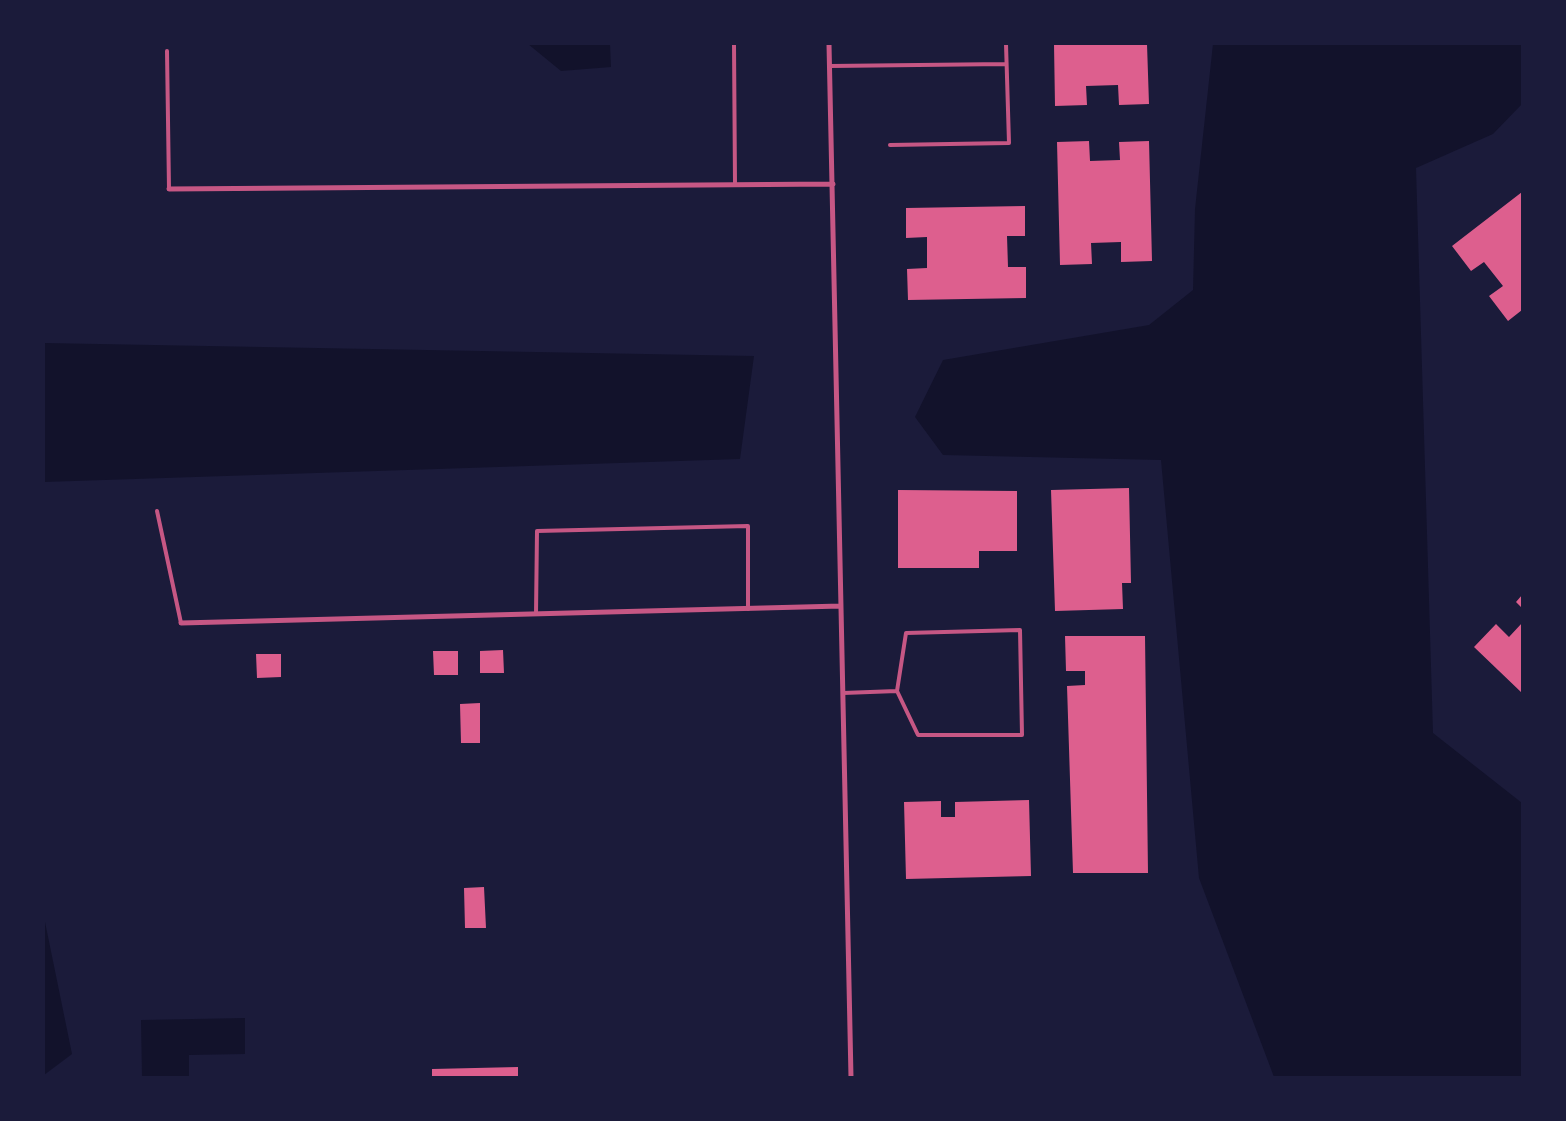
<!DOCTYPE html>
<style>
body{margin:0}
#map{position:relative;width:1566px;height:1121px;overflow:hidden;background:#1b1b3a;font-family:"Roboto Condensed",sans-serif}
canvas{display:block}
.frame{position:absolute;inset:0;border:45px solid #1b1b3a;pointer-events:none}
</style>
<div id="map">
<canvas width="1566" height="1121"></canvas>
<div class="frame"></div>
</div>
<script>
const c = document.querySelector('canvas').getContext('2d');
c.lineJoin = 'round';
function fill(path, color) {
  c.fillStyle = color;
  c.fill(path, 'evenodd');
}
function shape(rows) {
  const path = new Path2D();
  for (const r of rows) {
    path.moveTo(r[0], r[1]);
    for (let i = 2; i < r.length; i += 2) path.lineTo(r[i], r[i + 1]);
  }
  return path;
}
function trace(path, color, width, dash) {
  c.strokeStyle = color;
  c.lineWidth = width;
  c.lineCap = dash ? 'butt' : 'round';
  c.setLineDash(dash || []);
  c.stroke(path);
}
fill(shape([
 [528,44,610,44,611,67,561,71],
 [1213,44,1522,44,1522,104,1493,134,1416,168,1433,733,1522,803,1522,1077,1274,1077,1199,878,1161,460,943,455,915,417,943,360,1149,325,1193,290,1195,209],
 [44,343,754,356,740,459,44,482],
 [44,917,72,1054,44,1075],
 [245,1018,245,1054,189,1055,189,1077,142,1077,141,1020]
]), '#12122b');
fill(shape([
 [1054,44,1147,44,1149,104,1119,105,1118,85,1086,86,1087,105,1055,106],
 [1089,141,1090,161,1120,160,1119,142,1149,141,1152,261,1121,262,1121,242,1091,243,1092,264,1060,265,1057,142],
 [1522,192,1522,310,1508,321,1489,296,1503,286,1484,262,1471,271,1452,246],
 [1025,206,1025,236,1007,236,1008,267,1026,267,1026,298,908,300,907,269,927,268,927,237,906,238,906,208],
 [1129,488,1131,583,1122,583,1123,609,1055,611,1051,490],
 [898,490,1017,491,1017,551,979,551,979,568,898,568],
 [1522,595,1522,608,1516,602],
 [1522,623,1522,693,1474,647,1496,624,1509,637],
 [1065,636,1145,636,1148,873,1073,873,1067,686,1085,685,1085,671,1066,671],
 [503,650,504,673,480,673,480,651],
 [433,651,458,651,458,675,434,675],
 [256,654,281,654,281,677,257,678],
 [480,703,480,743,461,743,460,704],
 [1029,800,1031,876,906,879,904,802,941,801,941,817,955,817,955,802],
 [484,887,486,928,465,928,464,888],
 [518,1067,518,1077,432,1077,432,1069]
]), '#dd5f8e');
trace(shape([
 [734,44,735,184],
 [167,51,169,189],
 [830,66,1006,64],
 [890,145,1009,143,1006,44],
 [157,511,181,623],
 [536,614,537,531,748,526,748,609],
 [843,693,897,691,918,735,1022,735,1020,630,906,633,897,691]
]), '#c65784', 4);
trace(shape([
 [829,44,851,1077],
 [169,189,833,184],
 [181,623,841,606]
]), '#c65784', 5);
</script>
